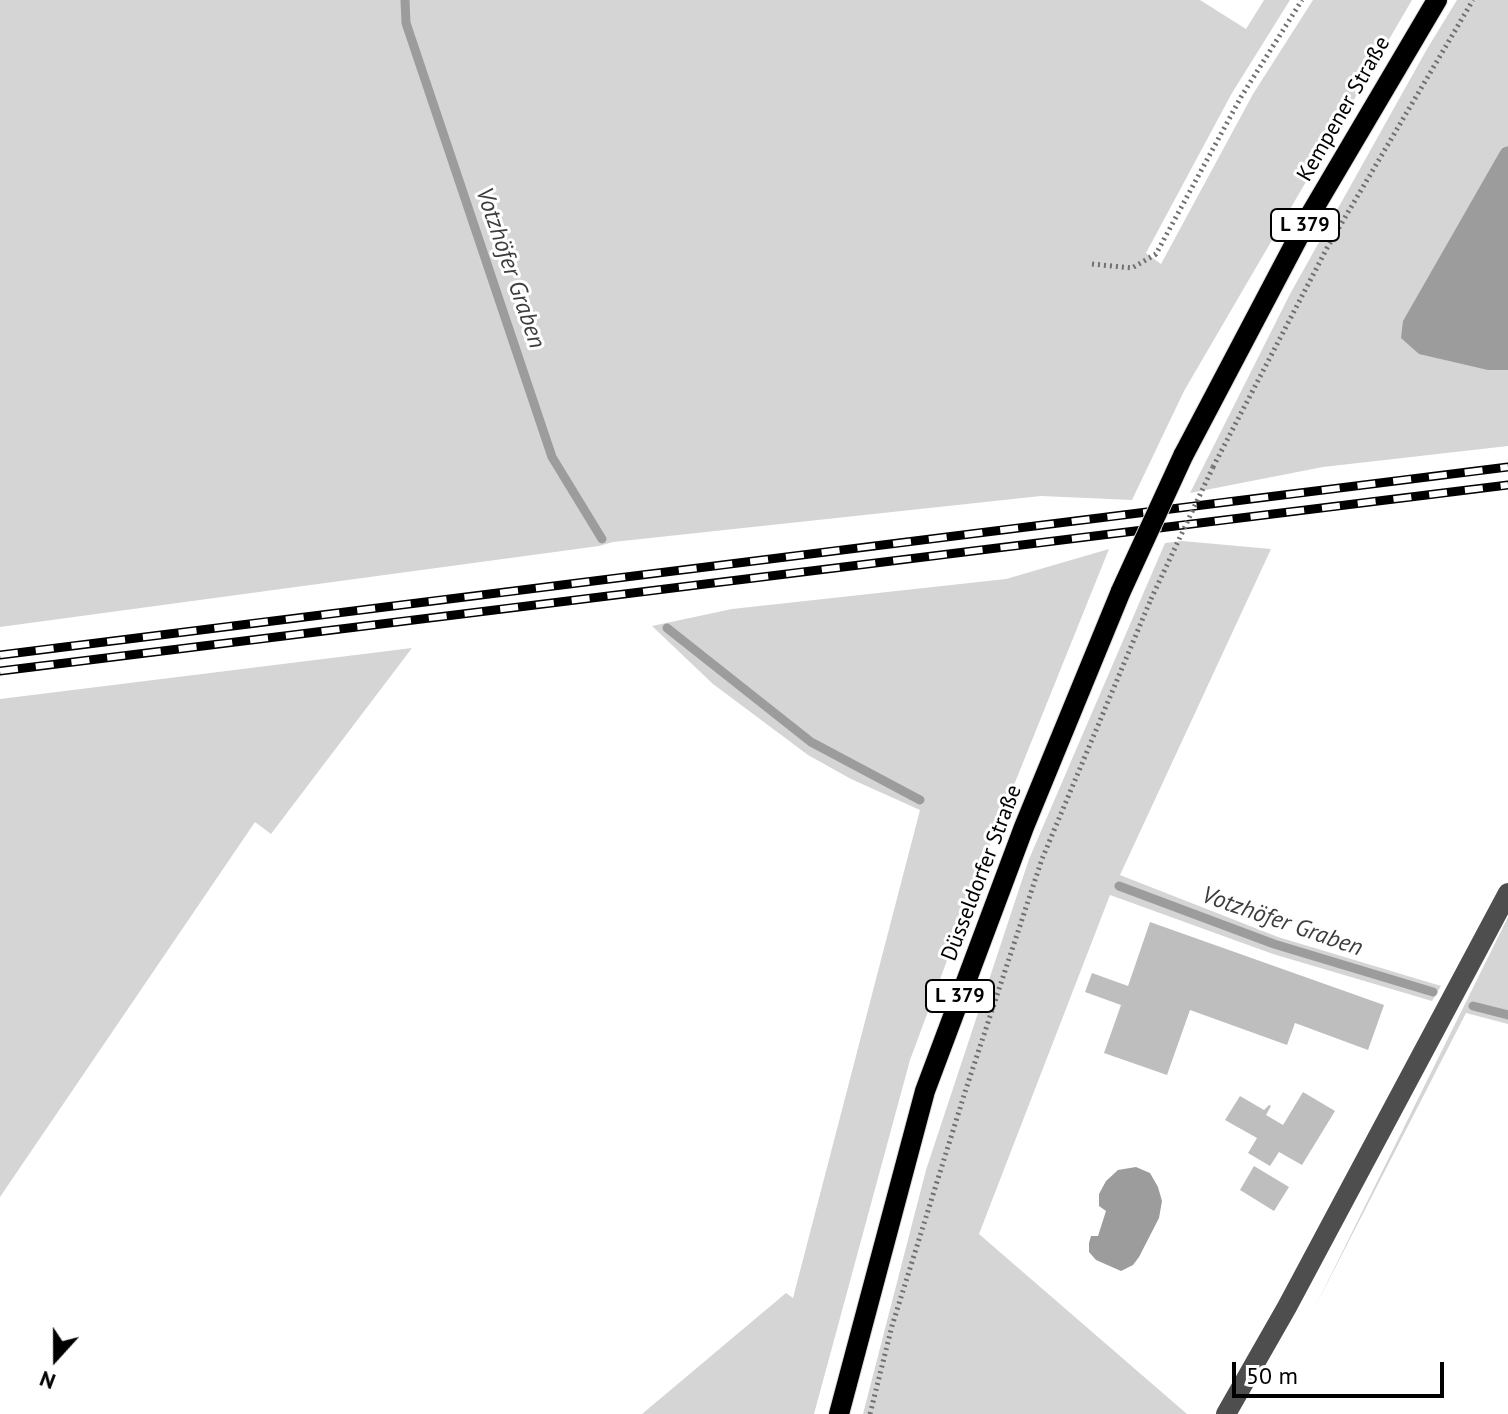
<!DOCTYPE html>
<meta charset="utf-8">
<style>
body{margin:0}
#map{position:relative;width:1508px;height:1414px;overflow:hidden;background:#fff;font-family:"PT Sans",sans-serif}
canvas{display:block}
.north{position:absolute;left:16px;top:1318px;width:80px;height:80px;-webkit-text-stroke:6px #fff;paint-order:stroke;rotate:201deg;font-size:22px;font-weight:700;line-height:32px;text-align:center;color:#000}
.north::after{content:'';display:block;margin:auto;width:28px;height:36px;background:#000;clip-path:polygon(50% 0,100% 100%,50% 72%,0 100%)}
.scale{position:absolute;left:1232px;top:1362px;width:212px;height:36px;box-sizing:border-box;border:4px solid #000;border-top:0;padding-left:10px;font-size:24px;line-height:28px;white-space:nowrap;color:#000;-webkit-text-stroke:6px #fff;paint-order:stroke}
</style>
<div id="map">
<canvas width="1508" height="1414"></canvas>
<div class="north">N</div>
<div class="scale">50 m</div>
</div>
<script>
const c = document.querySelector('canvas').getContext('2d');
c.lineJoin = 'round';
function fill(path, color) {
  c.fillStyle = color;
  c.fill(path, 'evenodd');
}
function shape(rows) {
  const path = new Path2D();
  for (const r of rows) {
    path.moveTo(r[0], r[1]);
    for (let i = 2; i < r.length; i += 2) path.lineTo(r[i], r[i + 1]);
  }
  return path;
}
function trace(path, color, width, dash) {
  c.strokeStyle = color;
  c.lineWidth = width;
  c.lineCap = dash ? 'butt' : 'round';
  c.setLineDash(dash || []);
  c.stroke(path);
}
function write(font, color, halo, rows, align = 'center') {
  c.font = font + ' "PT Sans",sans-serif';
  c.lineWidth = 6;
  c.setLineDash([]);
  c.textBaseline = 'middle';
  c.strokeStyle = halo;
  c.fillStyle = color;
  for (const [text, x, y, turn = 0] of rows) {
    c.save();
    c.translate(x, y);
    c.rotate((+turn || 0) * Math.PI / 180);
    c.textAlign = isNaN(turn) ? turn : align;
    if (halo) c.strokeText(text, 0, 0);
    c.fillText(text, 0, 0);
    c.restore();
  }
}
fill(shape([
 [0,0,1200,0,1246,29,1264,0,1290,0,1232,93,1146,253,1161,264,1253,94,1313,0,1412,0,1184,391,1132,500,1041,496,613,542,599,546,0,627],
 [1457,0,1508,0,1508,146,1501,148,1488,370,1508,370,1508,446,1323,467,1190,493,1290,294,1427,49],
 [1182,541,1271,549,1120,875,1278,937,1441,986,1432,1001,1273,954,1110,895,979,1234,1187,1414,863,1414,926,1170,1029,859,1165,543],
 [1109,549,991,842,910,1060,814,1414,642,1414,786,1293,793,1298,920,810,851,779,808,755,713,684,652,626,732,609,1006,579],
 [412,648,271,834,255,822,0,1197,0,699],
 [1508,917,1508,1024,1466,1013,1315,1307]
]), '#d5d5d5');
fill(shape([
 [1508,146,1508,370,1488,370,1419,354,1401,338,1403,321,1502,148],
 [1136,1167,1150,1173,1158,1187,1162,1201,1159,1218,1139,1257,1133,1265,1121,1271,1096,1260,1089,1252,1089,1243,1091,1236,1098,1236,1106,1211,1099,1206,1099,1194,1106,1181,1118,1170]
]), '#9c9c9c');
trace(shape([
 [405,0,406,23,552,457,602,539],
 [667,628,811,742,920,800],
 [1119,886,1274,944,1433,992],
 [1473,1006,1508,1015]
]), '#9c9c9c', 9);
fill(shape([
 [1150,922,1384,1005,1368,1050,1295,1023,1287,1045,1190,1010,1167,1075,1104,1053,1121,1005,1085,992,1092,973,1128,986],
 [1303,1092,1335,1111,1302,1165,1279,1152,1270,1166,1248,1153,1257,1138,1225,1120,1240,1096,1264,1110,1269,1105,1271,1106,1266,1115,1283,1125],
 [1254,1166,1289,1187,1274,1211,1240,1190]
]), '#bebebe');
const major = shape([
 [1183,456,1310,215,1437,0],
 [839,1414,925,1091,1024,827,1121,591]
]);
trace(major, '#dbdbdb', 22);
trace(shape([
 [1092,264,1132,268,1156,254,1241,97,1302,0],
 [1213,467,1327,248,1473,0],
 [870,1414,892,1326,966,1089,1042,859,1151,599]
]), '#707070', 5, [2, 4]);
trace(shape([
 [1226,1414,1287,1307,1508,893]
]), '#4e4e4e', 20);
trace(major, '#000', 20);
const rail = shape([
 [0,655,1508,467],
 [0,671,1508,485]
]);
trace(rail, '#000', 9);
trace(rail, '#fff', 6, [18]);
const majorBridge = shape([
 [1121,591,1183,456]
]);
trace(majorBridge, '#dbdbdb', 22, []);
trace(shape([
 [1151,599,1213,467]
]), '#707070', 5, [2, 4]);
trace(majorBridge, '#000', 20);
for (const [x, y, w] of [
 [1305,225,68],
 [960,996,68]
]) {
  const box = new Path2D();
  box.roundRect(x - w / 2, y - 16, w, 32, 6);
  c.fillStyle = '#fff';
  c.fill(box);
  trace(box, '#000', 2);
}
write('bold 20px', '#000', null, [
 ["L 379",1305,225],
 ["L 379",960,996]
]);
write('22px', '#000', '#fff', [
 ["Kempener Straße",1344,109,-60],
 ["Düsseldorfer Straße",982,873,-69]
]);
write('italic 24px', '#3d3d3d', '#fff', [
 ["Votzhöfer Graben",510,268,71],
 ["Votzhöfer Graben",1282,922,19]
]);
</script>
